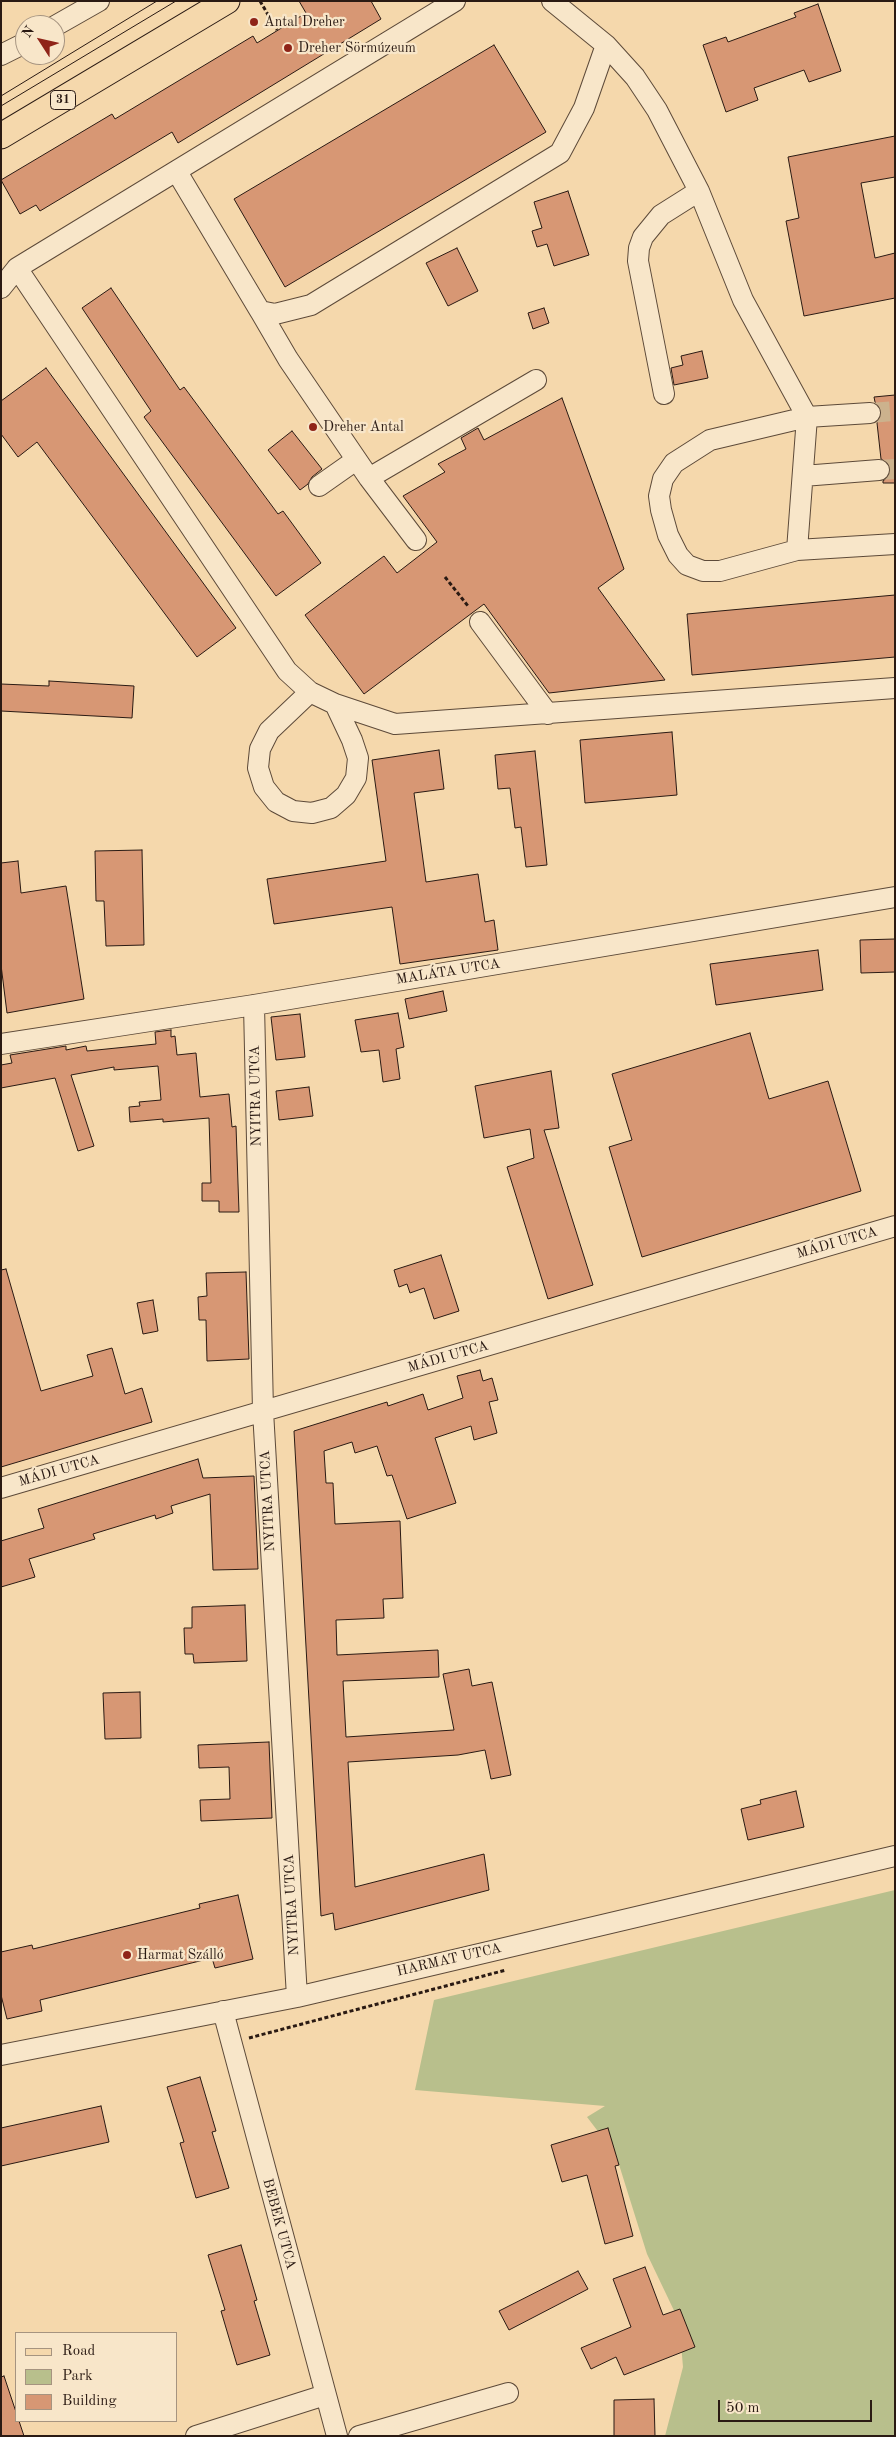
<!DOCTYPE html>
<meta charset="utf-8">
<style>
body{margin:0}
#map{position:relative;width:896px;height:2437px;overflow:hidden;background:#f5d8ac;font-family:"Old Standard TT",serif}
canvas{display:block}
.frame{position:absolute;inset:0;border:2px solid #2a1a13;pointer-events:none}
.legend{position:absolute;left:15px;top:2332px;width:162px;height:90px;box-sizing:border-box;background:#f8e6c9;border:1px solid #a69480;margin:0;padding:6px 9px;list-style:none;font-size:15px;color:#2a1a13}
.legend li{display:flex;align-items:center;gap:10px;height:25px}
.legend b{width:25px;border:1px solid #a69480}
.north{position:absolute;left:15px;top:15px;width:50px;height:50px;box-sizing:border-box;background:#f8e6c9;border:1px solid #a69480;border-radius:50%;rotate:305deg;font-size:14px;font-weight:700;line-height:20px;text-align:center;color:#2a1a13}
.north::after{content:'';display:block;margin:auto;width:18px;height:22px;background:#8f2418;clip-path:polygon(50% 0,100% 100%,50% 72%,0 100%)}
.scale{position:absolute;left:718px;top:2400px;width:154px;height:22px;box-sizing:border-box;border:2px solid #2a1a13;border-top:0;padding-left:6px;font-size:15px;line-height:18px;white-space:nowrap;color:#2a1a13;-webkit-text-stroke:4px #f8e6c9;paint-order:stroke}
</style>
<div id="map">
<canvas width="896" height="2437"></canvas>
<div class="frame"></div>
<ul class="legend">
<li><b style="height:6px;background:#f5d8ac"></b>Road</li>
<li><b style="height:14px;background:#b8bf8c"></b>Park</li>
<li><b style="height:14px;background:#d79774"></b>Building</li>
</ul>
<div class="north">N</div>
<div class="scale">50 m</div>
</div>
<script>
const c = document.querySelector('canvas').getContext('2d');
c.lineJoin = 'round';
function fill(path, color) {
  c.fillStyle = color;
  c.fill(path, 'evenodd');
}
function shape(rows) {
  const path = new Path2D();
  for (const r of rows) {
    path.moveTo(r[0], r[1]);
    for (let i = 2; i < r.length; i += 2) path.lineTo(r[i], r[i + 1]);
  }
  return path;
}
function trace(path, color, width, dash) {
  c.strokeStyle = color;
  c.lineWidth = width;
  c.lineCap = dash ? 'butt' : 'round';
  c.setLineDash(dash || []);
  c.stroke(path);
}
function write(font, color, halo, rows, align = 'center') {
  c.font = font + ' "Old Standard TT",serif';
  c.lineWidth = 4.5;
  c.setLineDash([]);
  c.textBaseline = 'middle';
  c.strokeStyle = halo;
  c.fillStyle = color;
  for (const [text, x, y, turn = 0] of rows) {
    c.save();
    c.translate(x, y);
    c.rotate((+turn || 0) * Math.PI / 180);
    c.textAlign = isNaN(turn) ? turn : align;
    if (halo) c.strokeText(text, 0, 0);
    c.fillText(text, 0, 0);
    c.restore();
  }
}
fill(shape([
 [895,1890,895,2436,665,2436,683,2367,679,2321,647,2254,616,2155,587,2117,605,2106,415,2090,434,2000]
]), '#b8bf8c');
const building = shape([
 [299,1,371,1,381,19,178,143,172,132,40,211,36,205,20,214,1,180,112,114,115,119,253,36,257,43,306,13,299,1],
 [818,4,841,71,809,82,804,70,754,88,758,100,726,112,703,45,726,37,728,42,796,17,794,13,818,4],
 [494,45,546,132,285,287,234,199,494,45],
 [895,136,895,177,861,183,875,258,895,253,895,298,804,316,786,221,799,218,788,157,895,136],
 [568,191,589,255,554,266,547,244,537,247,532,231,542,228,534,202,568,191],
 [457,248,478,291,448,306,426,263,457,248],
 [111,288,180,390,184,387,278,514,283,511,321,563,276,596,144,417,151,411,82,308,111,288],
 [544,308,549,323,533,329,528,313,544,308],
 [702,351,708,378,674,385,671,368,683,365,681,356,702,351],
 [46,368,236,628,197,657,37,442,18,457,1,434,1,401,46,368],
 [895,395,895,483,883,483,883,481,889,476,891,469,888,463,881,459,877,423,882,412,875,402,874,397,895,395],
 [562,398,624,569,598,588,665,680,549,693,484,604,364,694,305,615,384,556,397,573,437,542,403,496,445,472,438,464,466,449,461,438,478,428,484,440,562,398],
 [292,431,322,469,312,477,308,484,300,490,268,450,292,431],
 [895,595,895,657,692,675,687,614,895,595],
 [49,681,134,686,132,718,1,711,1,684,49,686,49,681],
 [672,732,677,795,585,803,580,740,672,732],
 [439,750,444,789,414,793,426,882,478,874,485,922,494,920,498,950,400,964,392,907,274,924,267,879,386,861,372,760,439,750],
 [535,751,547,865,526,867,521,827,515,828,510,788,498,789,495,755,535,751],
 [142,850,144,945,106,946,104,901,96,901,95,851,142,850],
 [18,861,21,893,66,886,84,999,7,1013,1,965,1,863,18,861],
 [895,939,895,972,861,973,860,940,895,939],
 [818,950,823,990,716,1005,710,964,818,950],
 [443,991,447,1011,409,1019,405,999,443,991],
 [398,1013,404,1047,396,1049,400,1079,383,1082,379,1050,361,1052,355,1020,398,1013],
 [300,1014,305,1057,276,1060,271,1017,300,1014],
 [171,1030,171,1037,175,1036,177,1055,196,1053,200,1097,229,1094,232,1127,236,1126,239,1212,219,1212,219,1201,202,1201,202,1183,211,1183,209,1118,163,1122,163,1119,130,1122,129,1107,140,1106,139,1102,161,1100,158,1066,114,1070,114,1067,71,1075,94,1146,78,1151,55,1078,1,1088,1,1065,12,1063,10,1055,66,1046,66,1050,86,1046,87,1051,156,1044,155,1032,171,1030],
 [750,1033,769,1099,828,1081,861,1191,642,1257,609,1147,632,1140,612,1074,750,1033],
 [551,1071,559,1128,544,1130,593,1285,548,1299,507,1167,534,1158,530,1129,484,1138,475,1086,551,1071],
 [309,1087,313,1116,279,1120,276,1091,309,1087],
 [441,1255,459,1311,434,1319,424,1288,410,1293,407,1284,399,1287,394,1270,441,1255],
 [6,1269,41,1391,93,1376,87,1355,112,1348,125,1394,142,1388,152,1422,1,1467,1,1270,6,1269],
 [246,1272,249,1359,207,1361,206,1320,199,1320,198,1297,207,1296,206,1273,246,1272],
 [153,1300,158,1331,143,1334,137,1303,153,1300],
 [480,1370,483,1381,492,1378,498,1400,489,1402,497,1433,474,1440,471,1426,435,1438,456,1503,407,1519,392,1475,387,1476,377,1446,355,1453,352,1442,324,1451,326,1483,333,1483,335,1524,400,1521,403,1598,383,1599,384,1618,336,1620,337,1655,438,1650,439,1677,343,1681,346,1737,454,1730,443,1674,469,1669,472,1686,492,1682,511,1775,491,1779,485,1750,458,1755,348,1762,355,1887,484,1854,489,1890,335,1930,333,1913,321,1916,294,1431,387,1402,388,1406,423,1394,428,1410,463,1398,457,1376,480,1370],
 [198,1459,203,1478,254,1476,258,1569,213,1570,210,1494,171,1506,173,1513,156,1519,155,1515,93,1534,95,1539,29,1559,35,1577,1,1587,1,1541,44,1528,38,1509,198,1459],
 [245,1605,247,1661,194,1663,193,1654,185,1654,184,1628,192,1628,192,1607,245,1605],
 [140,1692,141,1738,105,1739,103,1693,140,1692],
 [269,1742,272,1818,201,1821,200,1800,230,1799,229,1767,199,1768,198,1745,269,1742],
 [796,1791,804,1827,748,1840,741,1809,761,1804,760,1800,796,1791],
 [238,1895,253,1959,215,1968,212,1958,40,2000,42,2011,7,2019,1,1995,1,1952,32,1945,33,1949,200,1908,199,1904,238,1895],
 [200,2077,216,2131,212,2132,229,2188,196,2198,180,2143,184,2142,167,2087,200,2077],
 [101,2106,109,2142,1,2166,1,2128,101,2106],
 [608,2128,619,2165,615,2166,633,2236,605,2244,587,2175,562,2182,551,2145,608,2128],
 [241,2245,257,2300,254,2301,270,2355,237,2365,221,2311,225,2310,208,2255,241,2245],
 [645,2267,663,2315,680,2309,695,2347,624,2375,616,2357,591,2369,581,2348,631,2327,613,2279,645,2267],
 [578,2271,588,2289,509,2330,499,2311,578,2271],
 [4,2376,16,2412,16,2421,19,2421,24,2436,1,2436,1,2377,4,2376],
 [654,2399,655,2436,614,2436,614,2400,654,2399]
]);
fill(building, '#d79774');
trace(building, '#2a1a13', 1);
trace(shape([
 [870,413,895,411],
 [879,470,895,469]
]), '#ccb28d', 20, [20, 10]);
const minor = shape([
 [552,1,606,45,635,77,657,110,699,191,743,300,807,417,797,550],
 [55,26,99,1],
 [1,55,25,43],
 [177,172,260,311,275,314,311,305,560,153,584,108,606,45],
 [17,268,287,671,310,692,335,704,395,724,895,688],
 [1,288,17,268,455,1],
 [260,311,288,359,369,478,536,380],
 [664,394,638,261,639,248,643,237,661,215,699,191],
 [870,413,807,417,710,440,674,463,663,479,659,496,661,510,668,535,678,555,687,565,703,571,720,571,797,550,895,544],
 [803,476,879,470],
 [369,478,416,540],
 [319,486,356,460],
 [480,622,548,714],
 [310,692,269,731,260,749,258,768,264,787,276,802,293,811,312,813,331,808,346,795,356,778,358,758,352,740,335,704],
 [254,1005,263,1411,297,1997],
 [1,1044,254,1005,895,897],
 [1,1488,895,1226],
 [223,2011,337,2436],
 [1,2055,297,1997,895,1856],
 [196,2436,325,2395],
 [359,2436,508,2393]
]);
const major = shape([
 [1,136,227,1]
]);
trace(minor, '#5d4a39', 22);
trace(major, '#2a1a13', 27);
trace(shape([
 [260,1,277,30],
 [445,577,468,606],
 [249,2038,506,1970]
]), '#2a1a13', 3, [4, 2.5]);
trace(minor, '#f8e6c9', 20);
trace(major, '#f5d8ac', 25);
trace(shape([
 [1,96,157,1],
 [1,106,176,1]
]), '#2a1a13', 1);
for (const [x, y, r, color] of [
 [254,22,5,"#8f2418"],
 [288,48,5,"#8f2418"],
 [313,427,5,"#8f2418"],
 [127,1955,5,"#8f2418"]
]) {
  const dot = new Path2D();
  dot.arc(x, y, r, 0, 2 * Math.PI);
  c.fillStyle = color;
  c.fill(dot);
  trace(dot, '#f8e6c9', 2);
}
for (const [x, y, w] of [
 [63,100,25]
]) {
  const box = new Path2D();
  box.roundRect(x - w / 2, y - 9.5, w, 19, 4);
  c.fillStyle = '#f8e6c9';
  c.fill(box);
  trace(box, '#2a1a13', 1);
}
write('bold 12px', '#2a1a13', null, [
 ["31",63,100]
]);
write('14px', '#2a1a13', '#f8e6c9', [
 ["Antal Dreher",264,22],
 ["Dreher Sörmúzeum",298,48],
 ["Dreher Antal",323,427],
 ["Harmat Szálló",137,1955]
], 'left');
write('14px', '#2a1a13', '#f8e6c9', [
 ["MALÁTA UTCA",448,972,-9],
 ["NYITRA UTCA",256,1096,-91],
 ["MÁDI UTCA",837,1243,-16],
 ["MÁDI UTCA",448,1357,-16],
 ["MÁDI UTCA",59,1471,-16],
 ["NYITRA UTCA",268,1501,-93],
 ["NYITRA UTCA",292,1905,-93],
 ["HARMAT UTCA",449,1960,-13],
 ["BEBEK UTCA",279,2224,75]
]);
</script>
